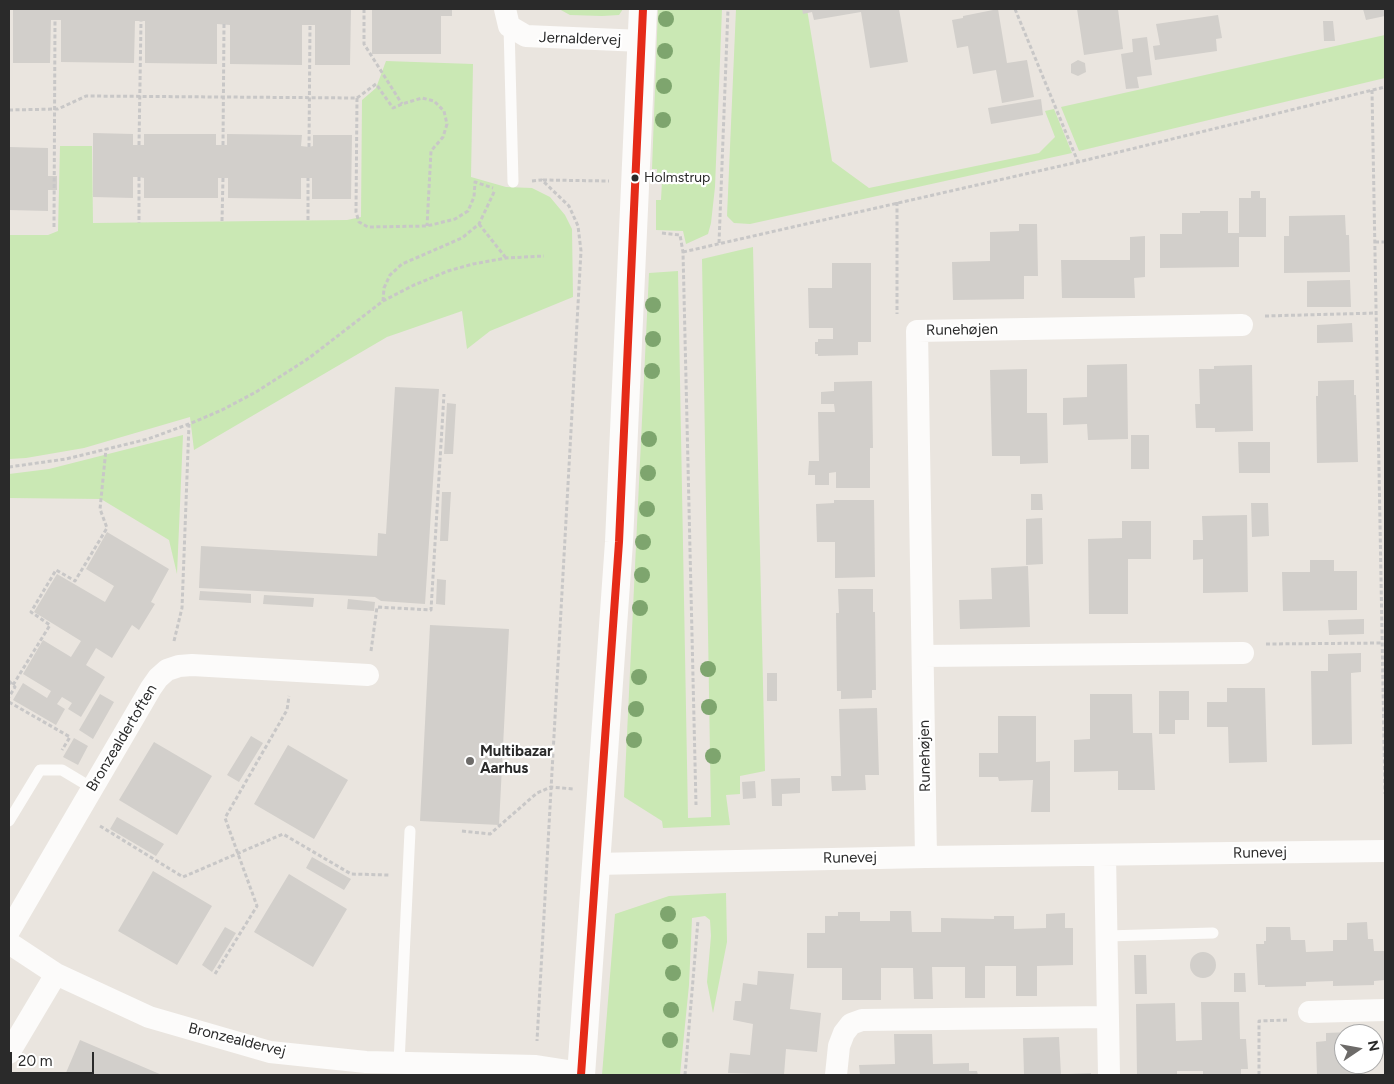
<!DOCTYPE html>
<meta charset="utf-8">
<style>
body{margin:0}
#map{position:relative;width:1394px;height:1084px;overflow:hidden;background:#eae5df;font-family:Figtree,sans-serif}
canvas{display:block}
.frame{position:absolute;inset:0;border:10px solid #2a2a2a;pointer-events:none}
.north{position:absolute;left:1334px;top:1024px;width:50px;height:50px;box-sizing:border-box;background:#fff;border:1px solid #aaa;border-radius:50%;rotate:78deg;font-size:14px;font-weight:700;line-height:20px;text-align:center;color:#2a2a2a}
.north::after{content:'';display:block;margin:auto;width:18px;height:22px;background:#6d6b69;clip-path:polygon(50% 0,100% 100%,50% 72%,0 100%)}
.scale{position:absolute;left:10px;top:1052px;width:84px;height:22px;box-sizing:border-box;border:2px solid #2a2a2a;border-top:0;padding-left:6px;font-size:15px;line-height:18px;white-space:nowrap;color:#2a2a2a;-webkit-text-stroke:4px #fff;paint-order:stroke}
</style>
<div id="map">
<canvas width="1394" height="1084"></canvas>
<div class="frame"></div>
<div class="north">N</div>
<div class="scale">20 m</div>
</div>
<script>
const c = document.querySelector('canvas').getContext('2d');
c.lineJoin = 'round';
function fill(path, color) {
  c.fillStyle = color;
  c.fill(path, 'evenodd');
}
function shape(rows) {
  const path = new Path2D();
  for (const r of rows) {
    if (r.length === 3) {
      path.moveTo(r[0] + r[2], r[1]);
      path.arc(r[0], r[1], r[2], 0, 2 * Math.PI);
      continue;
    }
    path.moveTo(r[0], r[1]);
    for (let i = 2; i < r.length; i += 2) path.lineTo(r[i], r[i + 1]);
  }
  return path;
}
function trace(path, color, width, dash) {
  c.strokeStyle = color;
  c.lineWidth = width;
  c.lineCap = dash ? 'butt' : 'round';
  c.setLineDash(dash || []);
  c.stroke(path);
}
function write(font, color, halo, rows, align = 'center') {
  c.font = font + ' Figtree,sans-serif';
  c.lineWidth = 4.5;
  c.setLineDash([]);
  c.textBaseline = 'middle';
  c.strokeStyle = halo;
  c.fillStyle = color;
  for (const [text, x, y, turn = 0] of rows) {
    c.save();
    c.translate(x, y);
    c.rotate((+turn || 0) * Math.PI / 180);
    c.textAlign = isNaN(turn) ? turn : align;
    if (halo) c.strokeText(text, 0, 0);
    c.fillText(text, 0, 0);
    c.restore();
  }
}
fill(shape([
 [559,9,623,9,619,15,602,16,570,15],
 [658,9,722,9,715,187,711,223,708,234,686,244,683,231,656,230,656,200,661,200,662,181,657,180,657,169,652,169],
 [736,9,807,9,832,161,869,188,1039,153,1055,137,1045,111,1054,109,1072,153,750,224,734,223,727,216],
 [1385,35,1385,78,1079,151,1061,107],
 [386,61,473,64,471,177,506,187,532,188,550,197,565,215,572,229,573,297,490,331,467,349,462,311,387,337,194,450,190,417,84,448,26,458,9,459,9,235,48,235,58,231,60,146,92,146,93,223,347,220,361,217,362,100,376,88],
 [753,247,765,771,740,776,740,794,726,795,730,825,663,828,662,821,624,797,649,273,678,271,688,818,711,817,702,259],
 [183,435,177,574,169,540,101,499,9,498,9,474,49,469],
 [726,893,727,942,713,1013,707,982,711,936,710,920,705,916,692,918,689,985,680,1075,602,1075,615,914,669,896]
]), '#cae8b4');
fill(shape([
 [13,9,351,9,350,65,315,65,315,25,302,25,302,65,230,64,230,25,217,24,217,64,145,63,145,21,135,21,134,63,61,62,61,20,51,20,50,63,13,63],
 [372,9,452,9,452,16,441,16,441,54,372,54],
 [802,9,899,9,908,62,870,68,861,12,814,20,812,12,803,14],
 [998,9,1007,63,1027,60,1034,97,1002,103,996,70,973,74,968,46,957,48,952,20,963,18,963,16],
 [1077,9,1118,9,1123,49,1084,55],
 [1363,9,1385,9,1385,16,1366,20],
 [1218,15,1222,38,1216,39,1217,51,1155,60,1153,46,1160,45,1156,24],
 [1323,21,1333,21,1335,41,1324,41],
 [1147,37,1152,75,1137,77,1139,88,1126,89,1121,54,1133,52,1132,39],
 [1078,60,1085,63,1086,72,1078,76,1071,73,1071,64],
 [1041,99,1043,115,991,124,988,108],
 [93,133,133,134,133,145,144,145,144,134,216,134,216,145,227,145,227,134,302,135,301,146,309,147,313,146,313,135,352,135,351,199,312,199,312,178,301,178,301,199,228,198,228,178,218,178,218,198,144,198,144,178,139,177,133,177,133,198,93,197],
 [9,147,48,148,48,176,57,176,57,190,48,190,48,211,9,210],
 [1251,191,1260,191,1260,198,1266,198,1266,237,1239,237,1239,267,1160,268,1160,234,1182,234,1182,213,1200,213,1200,211,1228,211,1228,233,1239,233,1239,198,1251,198],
 [1345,215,1346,235,1349,235,1350,272,1284,273,1284,236,1289,236,1289,216],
 [1019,224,1037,224,1038,276,1024,276,1024,299,953,300,952,262,990,261,990,232,1019,231],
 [1145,236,1145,277,1134,278,1135,298,1062,298,1061,260,1130,260,1130,237],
 [832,263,871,263,871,342,858,342,858,355,818,356,818,354,815,354,815,342,818,342,818,339,833,339,833,328,809,328,808,288,832,288],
 [1350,280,1351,307,1307,307,1307,281],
 [1352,323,1353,342,1317,343,1317,325],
 [1127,364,1128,439,1088,440,1087,424,1063,425,1063,398,1087,397,1087,365],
 [1252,365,1253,431,1215,432,1215,428,1196,428,1195,404,1200,404,1199,369,1214,369,1214,366],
 [1027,369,1027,413,1047,413,1048,463,1020,464,1020,456,992,456,990,370],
 [1354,380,1354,395,1356,395,1358,462,1317,463,1316,396,1318,396,1318,381],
 [872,381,873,448,870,448,870,488,836,488,836,472,829,473,829,485,815,485,815,475,808,475,809,461,819,461,818,412,835,412,834,404,821,404,821,392,834,391,834,382],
 [395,387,439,389,425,604,381,601,375,597,199,588,201,546,377,556,378,533,386,534],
 [447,403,456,404,453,454,444,454],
 [1131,435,1149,435,1149,469,1131,469],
 [1238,442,1270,442,1270,473,1239,473],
 [442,492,451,492,448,541,440,541],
 [1031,494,1042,494,1043,510,1031,510],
 [834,500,874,500,875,577,835,578,835,542,817,542,816,504,834,503],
 [1251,503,1268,503,1269,536,1252,537],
 [1247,515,1248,592,1203,593,1203,559,1193,560,1193,540,1203,540,1202,516],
 [1042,518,1043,564,1026,565,1026,519],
 [1122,521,1151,521,1151,559,1128,559,1128,614,1089,614,1088,539,1122,538],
 [107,532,169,569,151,602,155,604,139,630,132,625,112,658,96,648,86,665,105,677,81,717,68,709,72,703,62,697,57,704,65,709,56,725,13,700,23,683,47,698,51,691,23,674,43,640,71,657,81,641,34,612,57,574,105,602,114,586,86,569],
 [1310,560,1334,560,1334,571,1357,571,1357,610,1283,611,1282,572,1310,572],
 [1028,566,1030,627,960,629,959,600,992,599,991,568],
 [437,579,446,580,445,605,436,604],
 [838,589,873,589,873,612,875,612,876,690,872,690,872,698,841,699,841,691,837,691,836,613,839,613],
 [200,591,251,594,251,603,199,600],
 [264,595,314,598,313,607,263,604],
 [348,599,375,602,374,611,347,609],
 [1364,619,1364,634,1329,635,1328,620],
 [430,625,509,629,499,825,420,821],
 [1361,653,1361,672,1351,673,1352,744,1312,745,1311,671,1328,671,1328,654],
 [767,673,777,673,777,701,767,701],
 [1227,688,1265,688,1267,762,1229,763,1228,727,1207,727,1207,702,1227,702],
 [1159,691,1189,691,1189,720,1175,720,1175,734,1159,734],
 [100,694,114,702,93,739,79,730],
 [1090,694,1132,694,1133,733,1152,733,1155,790,1118,790,1118,771,1074,772,1074,740,1090,739],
 [877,708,879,775,865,775,866,790,832,791,831,776,841,776,839,709],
 [998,716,1036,716,1036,762,1050,761,1050,812,1031,812,1033,780,999,781,998,777,979,777,979,753,998,753],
 [251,736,263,743,239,782,227,775],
 [74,738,88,746,78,765,63,757],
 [154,742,212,776,177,835,119,800],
 [288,745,348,780,314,839,254,804],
 [800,778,800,793,782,794,782,806,772,806,771,779],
 [755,781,756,798,743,799,742,782],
 [117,817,164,844,156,856,110,829],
 [312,857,351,879,344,890,306,868],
 [153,871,212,906,177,965,118,931],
 [289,874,347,909,313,967,254,932],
 [890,911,911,911,912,932,941,932,941,918,994,919,994,916,1014,916,1014,929,1046,928,1046,914,1065,913,1065,928,1073,928,1073,965,1037,966,1037,996,1016,996,1016,966,985,966,985,998,965,998,965,967,932,967,933,999,914,999,913,968,881,968,881,1000,842,1000,842,968,807,968,807,933,825,933,825,916,838,916,838,912,860,912,860,921,890,921],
 [1367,922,1368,939,1373,939,1374,951,1385,951,1385,980,1374,981,1374,985,1333,986,1333,981,1306,982,1306,986,1265,987,1265,985,1258,985,1256,944,1264,944,1264,941,1266,941,1266,927,1290,927,1291,940,1305,940,1306,952,1333,951,1333,940,1347,940,1347,923],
 [225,927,236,933,212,972,202,965],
 [1203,965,13],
 [1134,955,1146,955,1147,994,1135,994],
 [758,971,794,974,790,1009,821,1013,817,1052,786,1049,784,1075,728,1073,730,1053,750,1055,753,1024,733,1020,735,1001,741,1001,743,983,757,985],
 [1234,973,1245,973,1246,992,1234,992],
 [1201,1002,1239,1002,1240,1039,1246,1039,1248,1069,1241,1069,1241,1075,1203,1075,1203,1071,1177,1071,1177,1075,1137,1075,1136,1004,1175,1003,1176,1041,1202,1040],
 [1351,1032,1351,1034,1344,1034,1344,1064,1362,1064,1363,1075,1317,1075,1316,1042,1326,1041,1326,1033],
 [894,1034,932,1034,933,1064,969,1063,969,1071,977,1071,978,1075,860,1075,859,1065,895,1064],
 [1059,1037,1061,1075,1024,1075,1023,1038],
 [80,1040,162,1075,65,1075],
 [1091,1073,1091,1075,1068,1075,1068,1074]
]), '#d2cfcb');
trace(shape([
 [364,9,364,44,402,104],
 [1015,9,1078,162],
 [1372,90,1385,794],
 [357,98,376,84,393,108,402,104,422,98,434,101,444,111,447,124,443,137,431,151,427,226],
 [9,110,58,109,86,96,357,98,356,212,359,222,368,227,427,226,455,219,468,211,474,197,475,182,493,188],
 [139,145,141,21],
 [223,145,224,24],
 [309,147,310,25],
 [139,177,139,223],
 [543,180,609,181],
 [532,181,542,180,569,206,578,226,581,251,537,1041],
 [897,202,897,314],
 [308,220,308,178],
 [222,221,223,178],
 [479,224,506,258],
 [54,227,55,20],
 [662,233,680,235,683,252,696,805],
 [1375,242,1385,242],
 [719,243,728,9],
 [683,252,1078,162,1385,87],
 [383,301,384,288,390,275,402,264,462,238,479,224,495,190],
 [1265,316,1377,313],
 [9,467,66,459,148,439,189,424,222,410,256,392,309,358,383,301,414,285,448,271,473,264,506,258,544,256],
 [174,641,182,608,189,424],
 [1266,644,1383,643],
 [371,651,377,607,431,610,444,394],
 [9,681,15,687,9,697],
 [13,685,50,625,31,612,56,570,75,581,107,528,100,509,106,449],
 [9,702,70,737,62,750],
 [100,826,183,877,283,834,351,874,389,875],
 [462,831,490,834,537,793,551,787,573,789],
 [215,974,257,906,225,818,287,710,289,696],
 [685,1075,698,920],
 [1259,1075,1259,1021,1287,1020]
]), '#c8c7c7', 3, [4, 2.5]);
trace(shape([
 [509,26,513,182],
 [9,821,40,770,62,770,92,788],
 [1106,936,1213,933],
 [399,1063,410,831]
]), '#fcfbfa', 11);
trace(shape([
 [505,9,509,26,526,36,642,41],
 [923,656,1243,653],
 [1105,855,1109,1075],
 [926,857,917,331,1242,325],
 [595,864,926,857,1385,851],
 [9,931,151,688,158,678,167,670,179,666,192,665,368,675],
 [9,943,56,974,149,1017,270,1052,366,1062,536,1066,581,1073],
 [1309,1012,1385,1010],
 [9,1053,56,974],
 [836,1075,839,1046,844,1033,851,1024,862,1020,1107,1017]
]), '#fcfbfa', 22);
trace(shape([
 [581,1075,619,542,643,9]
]), '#fcfbfa', 28);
trace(shape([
 [581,1075,619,542,643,9]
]), '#e52b18', 8);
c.fillStyle = '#7ea56e';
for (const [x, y] of [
 [666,19],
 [665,51],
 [664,86],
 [663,120],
 [653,305],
 [653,339],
 [652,371],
 [649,439],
 [648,473],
 [647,509],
 [643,542],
 [642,575],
 [640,608],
 [708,669],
 [639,677],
 [709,707],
 [636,709],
 [634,740],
 [713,756],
 [668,914],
 [670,941],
 [673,973],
 [671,1010],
 [670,1040]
]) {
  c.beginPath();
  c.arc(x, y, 8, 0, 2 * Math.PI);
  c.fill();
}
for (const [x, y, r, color] of [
 [635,178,4.5,"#2a2a2a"],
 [470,761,5,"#6d6b69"]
]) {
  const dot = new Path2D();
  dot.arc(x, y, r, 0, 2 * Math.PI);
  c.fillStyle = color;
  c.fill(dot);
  trace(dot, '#fff', 2);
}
write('14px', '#2a2a2a', '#fff', [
 ["Holmstrup",644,178]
], 'left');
write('15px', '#2a2a2a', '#fff', [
 ["Jernaldervej",580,39,2],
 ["Runehøjen",962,330,-1],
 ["Bronzealdertoften",122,738,-59],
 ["Runehøjen",925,756,-91],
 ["Runevej",1260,853,-1],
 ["Runevej",850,858,-1],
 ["Bronzealdervej",237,1040,14]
]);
write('bold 15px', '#2a2a2a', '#fff', [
 ["Multibazar",480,752],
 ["Aarhus",480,769]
], 'left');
</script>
